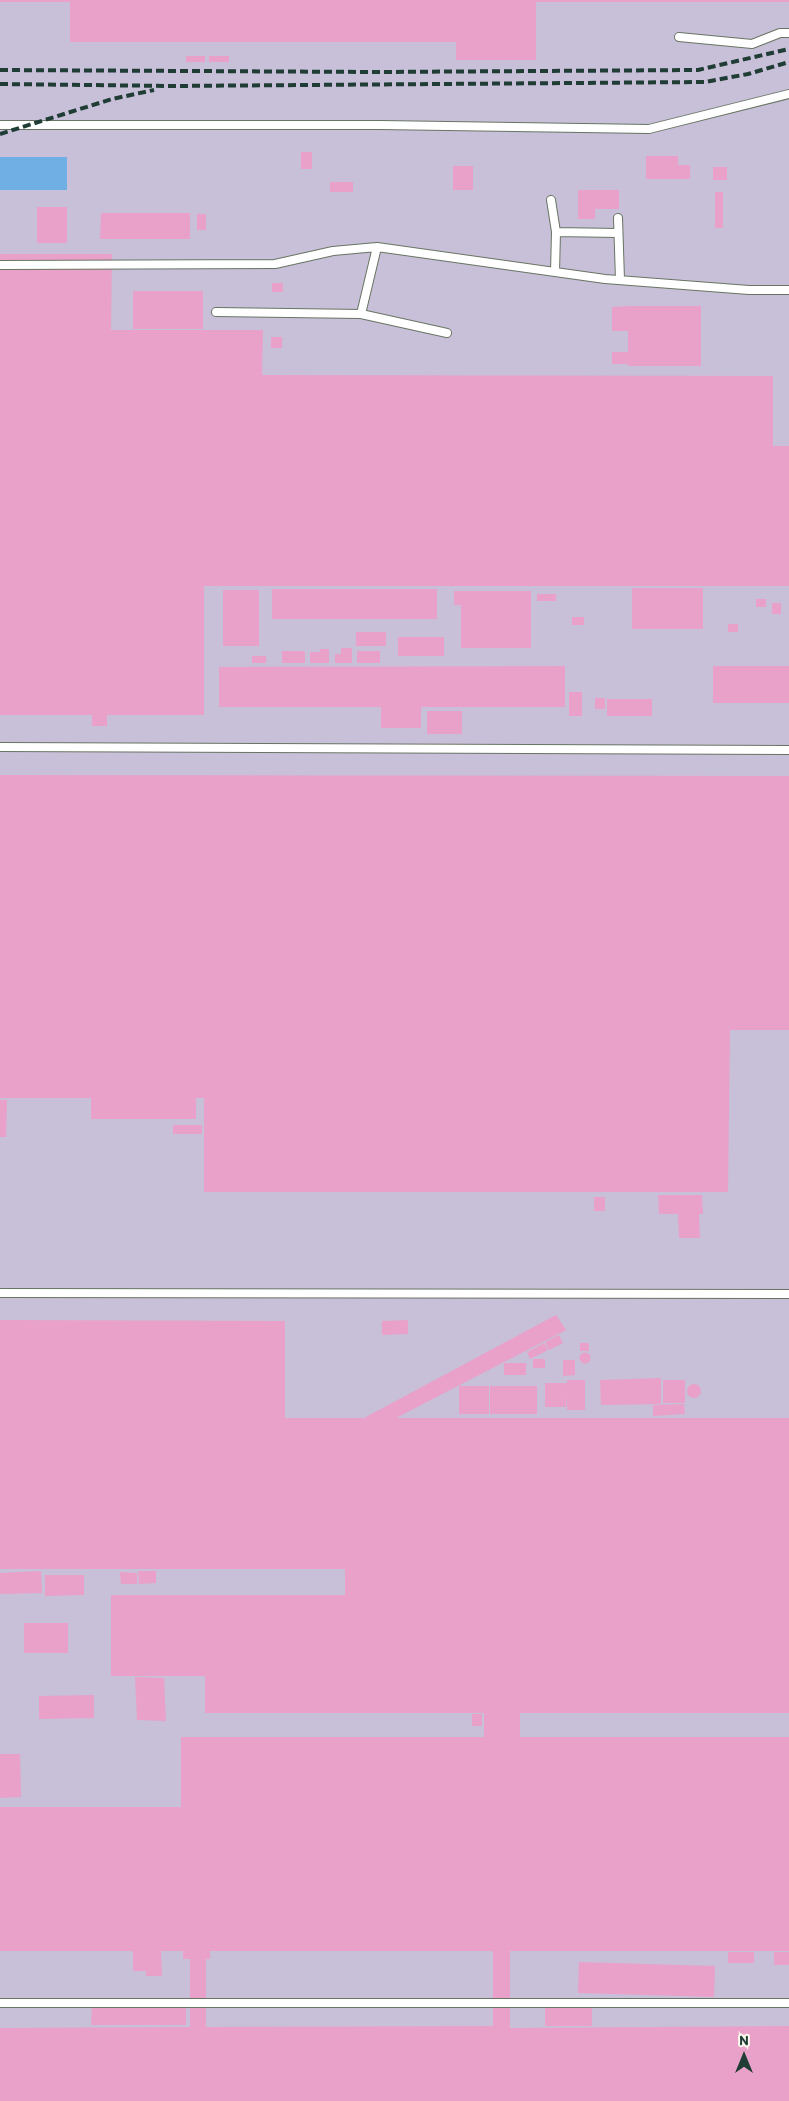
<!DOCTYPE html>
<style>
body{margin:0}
#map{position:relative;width:789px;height:2101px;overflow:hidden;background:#f0dcbb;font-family:Itim,sans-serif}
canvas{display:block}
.north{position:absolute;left:719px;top:2031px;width:50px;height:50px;-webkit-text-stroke:4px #fbf7ec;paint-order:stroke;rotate:0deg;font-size:14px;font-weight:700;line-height:20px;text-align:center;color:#1f3d34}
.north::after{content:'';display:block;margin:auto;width:18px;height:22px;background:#1f3d34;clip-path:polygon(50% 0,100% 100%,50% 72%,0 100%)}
</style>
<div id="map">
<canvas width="789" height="2101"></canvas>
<div class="north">N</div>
</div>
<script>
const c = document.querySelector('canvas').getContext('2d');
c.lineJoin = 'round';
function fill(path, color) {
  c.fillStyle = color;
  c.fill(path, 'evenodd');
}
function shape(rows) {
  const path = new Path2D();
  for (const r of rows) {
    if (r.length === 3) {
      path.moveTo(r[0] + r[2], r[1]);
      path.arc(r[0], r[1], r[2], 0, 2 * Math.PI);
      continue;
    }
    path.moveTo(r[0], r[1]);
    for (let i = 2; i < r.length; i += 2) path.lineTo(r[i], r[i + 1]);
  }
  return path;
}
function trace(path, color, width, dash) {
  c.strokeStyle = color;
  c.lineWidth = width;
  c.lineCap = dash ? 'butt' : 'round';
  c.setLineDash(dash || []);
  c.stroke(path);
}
fill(shape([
 [0,0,789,0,789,2101,0,2101]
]), '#c8bfd8');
fill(shape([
 [0,157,67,157,67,190,0,190]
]), '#70afe3');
fill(shape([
 [0,0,789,0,789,2,536,2,536,60,456,60,456,42,70,42,70,2,0,2],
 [186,56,205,56,205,62,186,62],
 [209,56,229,56,229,62,209,62],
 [301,152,312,152,312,169,301,169],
 [646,156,678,156,678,165,690,165,690,179,646,179],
 [453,166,473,166,473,190,453,190],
 [713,167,727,167,727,180,713,180],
 [330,182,353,182,353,192,330,192],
 [578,190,619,190,619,209,595,209,595,219,578,219],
 [715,192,723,192,723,228,715,228],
 [37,207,67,207,67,243,37,243],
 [101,213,190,213,190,239,100,239],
 [197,214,206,214,206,230,197,230],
 [0,254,112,254,111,330,263,330,262,375,773,376,773,446,789,446,789,586,204,586,204,715,107,715,107,726,92,726,92,715,0,715],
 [272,283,283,283,283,292,272,292],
 [133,291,203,291,203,329,133,329],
 [628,306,701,306,701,366,628,366,628,364,612,364,612,352,628,352,628,331,612,331,612,307],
 [271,337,282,337,282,348,271,348],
 [632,588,703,588,703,629,632,629],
 [272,589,437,589,437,619,272,619],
 [223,590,259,590,259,646,223,646],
 [454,591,531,591,531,648,461,648,461,605,454,605],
 [537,594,556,594,556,601,537,601],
 [756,599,766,599,766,607,756,607],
 [772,603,781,603,781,614,772,614],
 [572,617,584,617,584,625,572,625],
 [728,624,738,624,738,632,728,632],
 [356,632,386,632,386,646,356,646],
 [398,637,444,637,444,656,398,656],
 [341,648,352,648,352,663,335,663,335,654,341,654],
 [320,649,329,649,329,663,310,663,310,652,320,652],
 [282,651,305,651,305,663,282,663],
 [357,651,380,651,380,663,357,663],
 [252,656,266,656,266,663,252,663],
 [565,666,565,707,421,707,421,728,381,728,381,707,219,707,219,667],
 [713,666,789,666,789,703,713,703],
 [569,692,582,692,582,716,569,716],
 [595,698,605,698,605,709,595,709],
 [607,699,652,699,652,716,607,716],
 [427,711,462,711,462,734,427,734],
 [0,775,789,776,789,1030,730,1030,728,1192,204,1192,204,1098,196,1098,196,1119,91,1119,91,1098,0,1098],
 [0,1100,7,1100,6,1137,0,1137],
 [173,1125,202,1125,202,1134,173,1134],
 [658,1195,702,1195,703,1214,699,1214,700,1238,679,1238,678,1214,659,1214],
 [594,1197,605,1197,605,1211,594,1211],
 [556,1315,566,1330,396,1418,789,1418,789,1713,520,1713,520,1737,789,1737,789,1951,510,1951,510,2028,789,2026,789,2101,0,2101,0,2028,190,2027,190,1959,183,1959,183,1951,161,1951,162,1976,146,1976,146,1971,133,1971,133,1951,0,1951,0,1807,181,1807,181,1737,484,1737,484,1713,205,1713,205,1676,111,1676,111,1595,345,1595,345,1569,0,1569,0,1320,285,1321,285,1418,364,1418],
 [210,1951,493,1951,493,2026,206,2027,206,1959,210,1959],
 [408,1320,408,1334,382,1335,382,1321],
 [559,1335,563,1343,549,1350,545,1342],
 [544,1343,548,1350,530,1359,527,1352],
 [580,1343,589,1343,589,1351,580,1351],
 [585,1358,5.5],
 [533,1359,545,1359,545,1368,533,1368],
 [563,1360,575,1360,575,1375,563,1376],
 [504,1363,526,1363,526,1375,504,1375],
 [661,1378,661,1404,601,1405,600,1380],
 [567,1380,585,1380,585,1410,567,1410,567,1397,566,1407,545,1407,545,1383,567,1383],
 [663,1380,685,1380,685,1403,663,1403],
 [694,1391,7],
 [459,1386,489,1386,489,1414,459,1414],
 [490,1386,537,1386,537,1414,490,1414],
 [684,1404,685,1414,653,1416,653,1405],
 [41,1571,42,1593,0,1594,0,1573],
 [138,1571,156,1571,156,1583,139,1584],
 [120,1572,137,1573,137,1584,121,1584],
 [45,1575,84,1575,84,1595,45,1596],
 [24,1623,68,1623,68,1653,24,1653],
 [135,1677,164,1678,166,1721,137,1720],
 [94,1695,94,1718,39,1719,39,1696],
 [472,1714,482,1714,482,1726,472,1726],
 [0,1754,20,1754,21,1797,0,1798],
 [728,1952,754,1952,754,1963,728,1963],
 [774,1952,789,1952,789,1965,774,1965],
 [579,1962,715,1966,714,1997,578,1993],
 [186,2004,186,2025,91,2025,92,2005],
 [592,2007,592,2026,545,2026,545,2008]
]), '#e9a1c9');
const lane = shape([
 [679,37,752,44,780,33,789,33],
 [0,125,380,125,649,129,789,94],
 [551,200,556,232,555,272],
 [618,218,620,280],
 [556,232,618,233],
 [0,265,275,264,333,251,377,247,605,279,749,290,789,290],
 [216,312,361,314,447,333],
 [361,314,377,247],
 [0,747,789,750],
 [0,1293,789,1294],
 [0,2003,789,2003]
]);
trace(lane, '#687563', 10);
trace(lane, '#fff', 8);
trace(shape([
 [0,70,378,72,698,70,789,49],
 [0,84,173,86,705,82,748,74,789,62],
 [0,134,112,99,154,90]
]), '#1f3d34', 4, [8, 4]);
</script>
